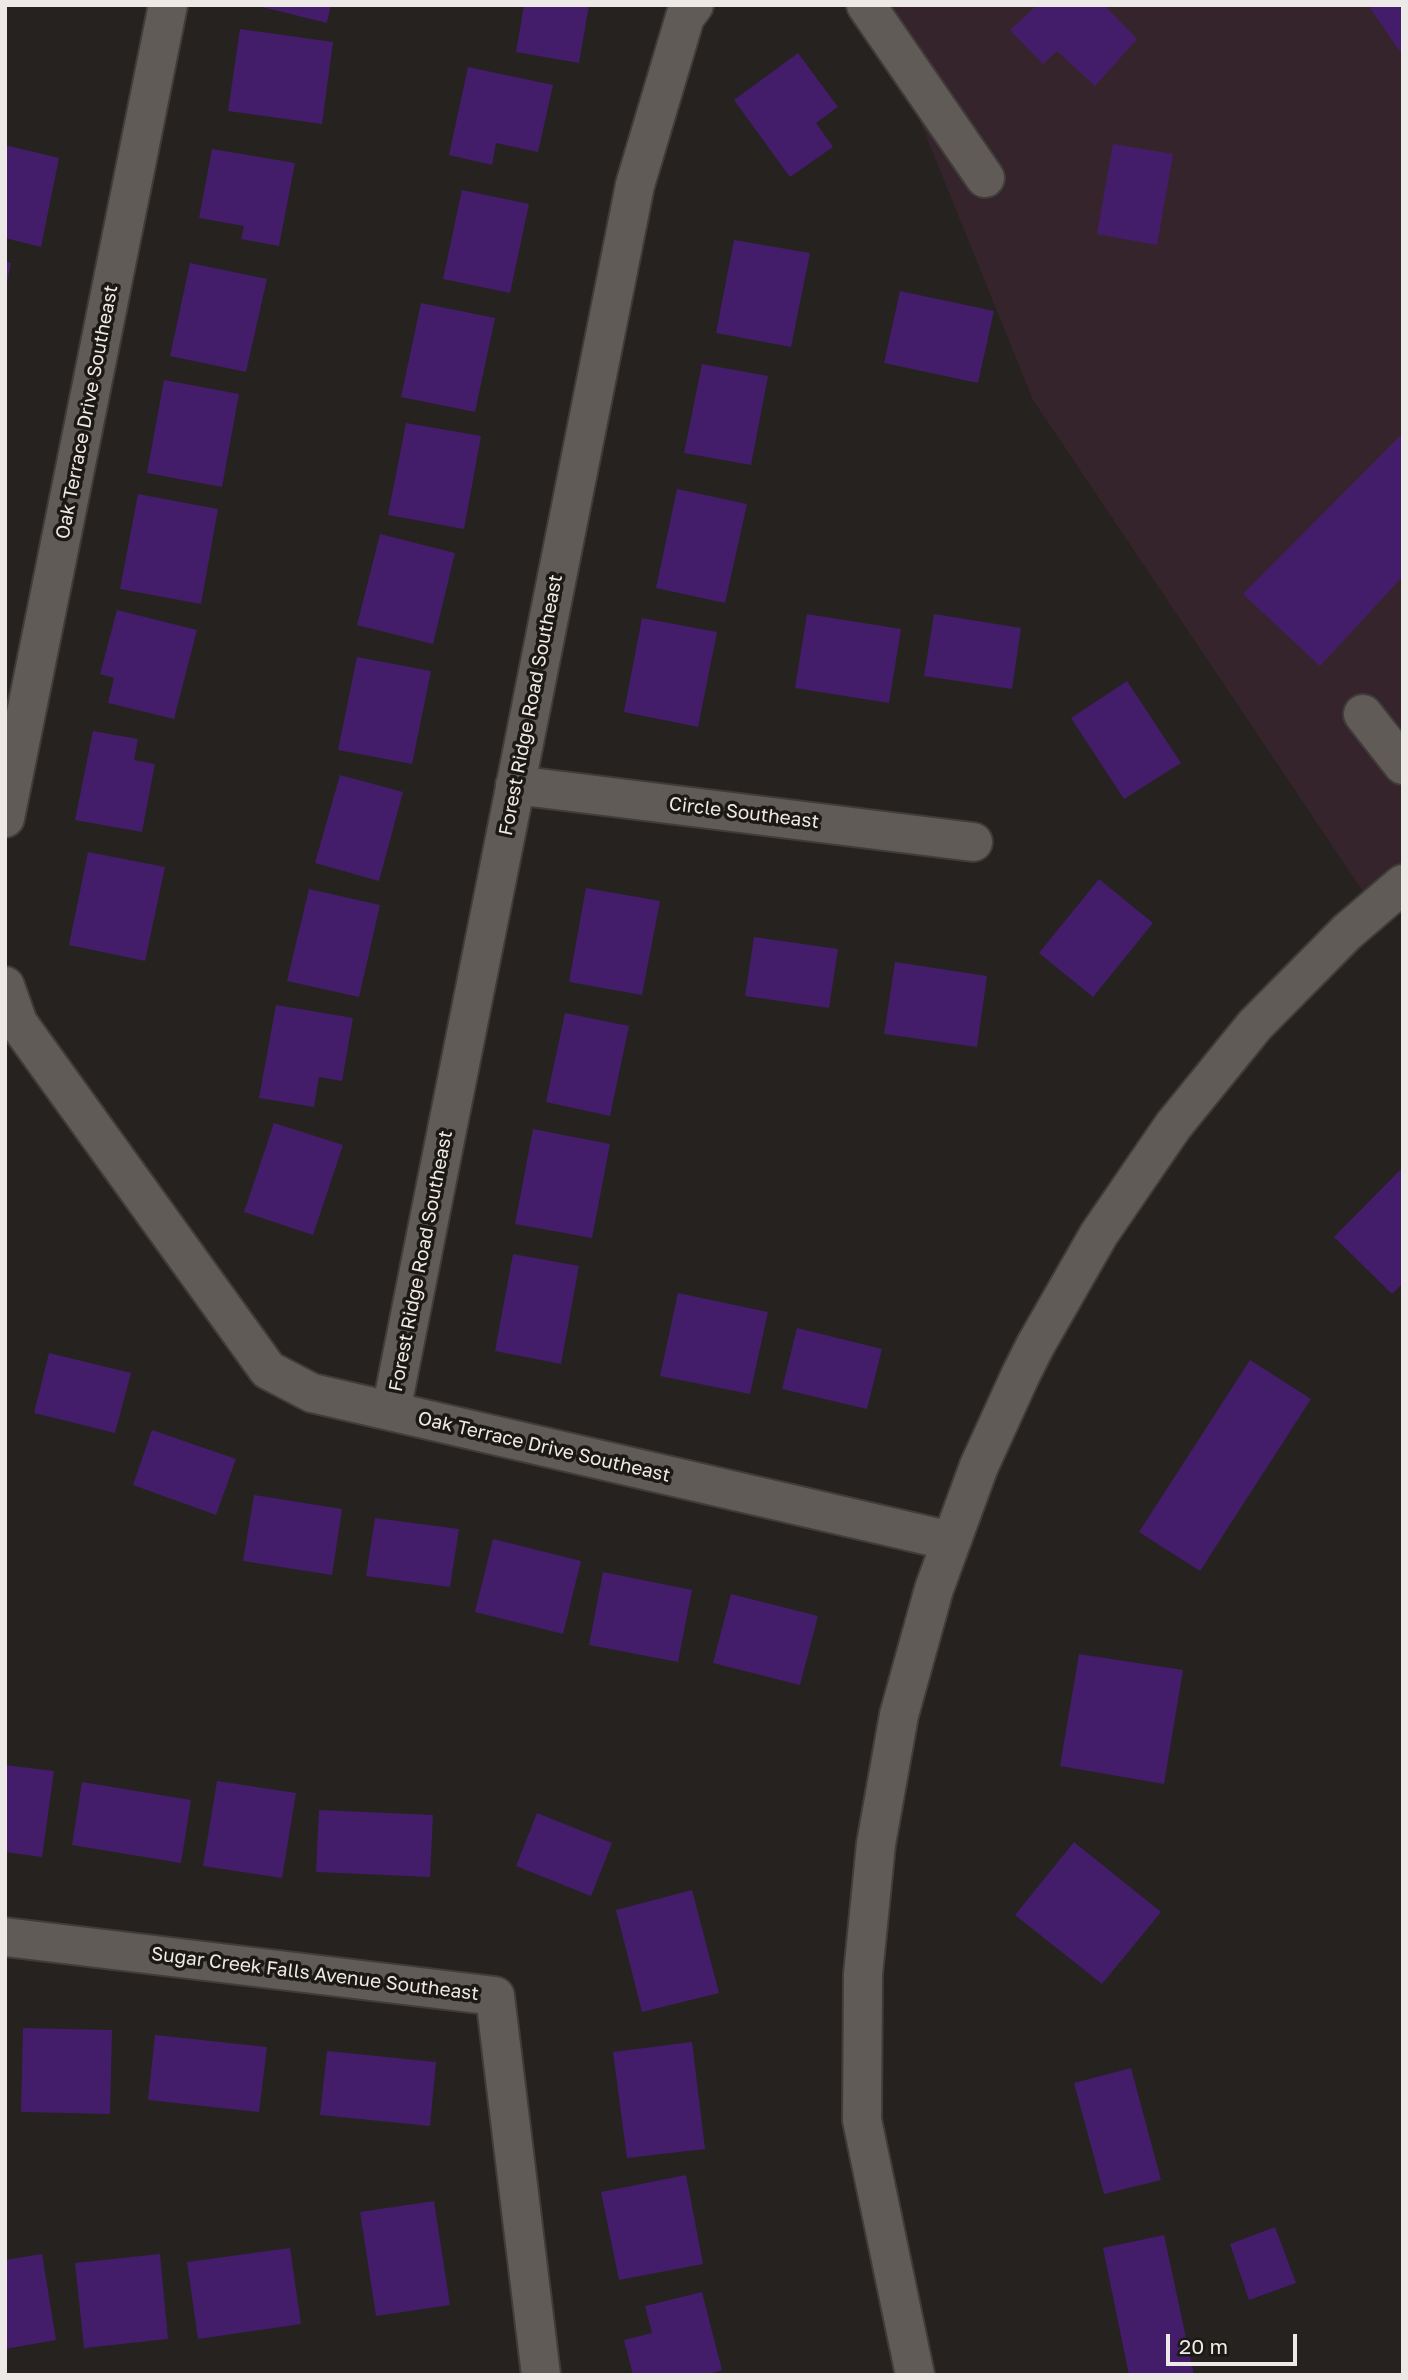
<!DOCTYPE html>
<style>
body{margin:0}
#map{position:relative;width:1408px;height:2380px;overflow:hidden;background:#25221f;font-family:"Golos Text",sans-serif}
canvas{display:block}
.frame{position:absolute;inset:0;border:7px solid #ece9e7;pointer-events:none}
.scale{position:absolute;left:1166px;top:2334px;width:131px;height:32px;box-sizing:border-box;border:4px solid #ece9e7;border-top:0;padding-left:9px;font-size:21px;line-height:24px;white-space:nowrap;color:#ece9e7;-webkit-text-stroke:5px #1c1915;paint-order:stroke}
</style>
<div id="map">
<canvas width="1408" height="2380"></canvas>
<div class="frame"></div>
<div class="scale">20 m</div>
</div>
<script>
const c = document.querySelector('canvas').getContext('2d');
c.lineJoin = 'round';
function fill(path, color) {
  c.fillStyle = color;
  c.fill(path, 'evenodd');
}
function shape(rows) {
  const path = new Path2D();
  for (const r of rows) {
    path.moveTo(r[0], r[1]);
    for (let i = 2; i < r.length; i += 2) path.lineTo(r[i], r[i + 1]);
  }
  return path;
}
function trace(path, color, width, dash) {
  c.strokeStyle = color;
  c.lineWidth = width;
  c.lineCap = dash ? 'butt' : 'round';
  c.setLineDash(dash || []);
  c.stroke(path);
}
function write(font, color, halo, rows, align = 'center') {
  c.font = font + ' "Golos Text",sans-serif';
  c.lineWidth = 7;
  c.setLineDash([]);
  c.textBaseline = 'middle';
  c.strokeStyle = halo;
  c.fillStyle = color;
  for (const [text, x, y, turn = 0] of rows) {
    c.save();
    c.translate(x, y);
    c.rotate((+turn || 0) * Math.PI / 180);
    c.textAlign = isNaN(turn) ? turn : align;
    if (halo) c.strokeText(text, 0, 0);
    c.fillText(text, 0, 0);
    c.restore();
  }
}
fill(shape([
 [873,5,1403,5,1403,887,1374,908,1033,400]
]), '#36242c');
fill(shape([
 [254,5,331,5,327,23],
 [524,5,589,5,579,63,516,52],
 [1037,5,1104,5,1137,39,1095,86,1057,51,1043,64,1010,30],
 [1368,5,1403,5,1403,56],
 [240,29,333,42,322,124,228,111],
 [798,53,838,107,816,123,833,147,790,177,734,100],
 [468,67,553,85,538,152,496,143,492,165,449,155],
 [1113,144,1173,154,1157,245,1097,234],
 [5,145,59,158,41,247,5,238],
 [212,149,295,163,279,246,241,239,244,226,199,218],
 [462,190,529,204,510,293,443,279],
 [734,240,810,253,791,347,716,333],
 [5,262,11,263,6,287,5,286],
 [190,263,267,279,246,372,170,356],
 [900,291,994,311,978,383,884,363],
 [421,303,495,318,475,412,401,397],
 [702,364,768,376,751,465,684,453],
 [164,380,239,394,222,487,147,473],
 [406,423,481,436,464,529,388,515],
 [1403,433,1403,576,1320,666,1243,594],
 [677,489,747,504,725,603,656,588],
 [138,494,218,509,201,604,120,589],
 [380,534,455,553,433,644,357,625],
 [117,610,197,630,174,719,108,703,114,678,100,674],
 [807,614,901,629,889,703,795,688],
 [934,614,1021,628,1012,689,924,676],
 [642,618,717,632,698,727,624,712],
 [357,657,431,671,412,764,338,750],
 [1127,681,1181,763,1124,799,1071,718],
 [93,731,138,739,134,760,155,764,142,832,75,820],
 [340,775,403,792,379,881,315,863],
 [88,852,165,867,145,961,69,945],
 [1099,879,1153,923,1093,997,1039,953],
 [586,888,660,901,642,995,569,982],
 [309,889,380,905,359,997,287,981],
 [754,937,838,949,829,1008,745,996],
 [895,962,987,976,977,1047,884,1034],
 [276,1005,353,1018,342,1081,319,1077,314,1107,259,1098],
 [565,1013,629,1026,610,1116,546,1102],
 [274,1123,343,1145,313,1235,244,1212],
 [533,1129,610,1144,592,1238,515,1224],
 [1403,1167,1403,1283,1392,1294,1334,1237],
 [513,1254,579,1266,561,1364,495,1351],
 [678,1293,768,1312,750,1394,660,1376],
 [797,1328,882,1349,867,1409,782,1389],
 [49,1353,131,1373,115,1433,34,1413],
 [1250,1360,1311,1399,1200,1571,1139,1532],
 [152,1430,236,1459,216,1515,133,1485],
 [254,1495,342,1509,332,1575,243,1561],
 [375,1518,459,1529,450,1587,366,1576],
 [493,1539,581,1561,563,1634,475,1612],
 [603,1572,692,1590,678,1662,589,1645],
 [731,1594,818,1616,800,1685,713,1663],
 [1079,1654,1183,1670,1164,1784,1060,1766],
 [5,1765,54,1771,42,1857,5,1852],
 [217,1781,296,1793,282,1878,203,1866],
 [82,1782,191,1800,181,1863,72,1845],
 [319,1810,433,1815,430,1877,316,1872],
 [537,1813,612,1843,591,1896,516,1866],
 [1074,1842,1161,1912,1102,1984,1015,1915],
 [692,1890,719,1993,642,2012,616,1910],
 [23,2028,112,2030,110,2114,21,2112],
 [155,2035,267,2047,259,2112,148,2100],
 [692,2042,705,2149,627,2158,613,2052],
 [327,2051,436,2062,430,2126,320,2115],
 [1131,2068,1161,2180,1104,2194,1074,2083],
 [686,2175,703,2264,619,2280,601,2192],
 [434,2201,450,2305,376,2316,360,2212],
 [1275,2227,1296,2283,1249,2300,1230,2244],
 [1164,2235,1194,2375,1129,2375,1103,2248],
 [290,2248,301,2324,198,2339,187,2262],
 [42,2254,56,2340,5,2349,5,2260],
 [160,2254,168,2339,84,2348,75,2263],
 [702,2292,722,2370,705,2375,633,2375,624,2340,652,2333,645,2306]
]), '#441d6a');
const minor = shape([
 [866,5,985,178],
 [1363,714,1403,765],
 [515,785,973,842],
 [5,818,168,5],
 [5,986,18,1023,268,1370,312,1393,951,1541],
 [391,1411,635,185,685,17,694,5],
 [5,1937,495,1996,541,2375],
 [915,2375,862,2120,863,1974,876,1844,899,1715,934,1589,979,1466,1021,1374,1035,1346,1099,1234,1173,1126,1255,1025,1347,932,1403,884]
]);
trace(minor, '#403c3a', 42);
trace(minor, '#605b57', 38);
write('19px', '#ece9e7', '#1c1915', [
 ["Oak Terrace Drive Southeast",87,412,-79],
 ["Forest Ridge Road Southeast",531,705,-79],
 ["Circle Southeast",744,813,7],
 ["Forest Ridge Road Southeast",421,1261,-79],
 ["Oak Terrace Drive Southeast",544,1447,13],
 ["Sugar Creek Falls Avenue Southeast",315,1974,7]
]);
</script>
